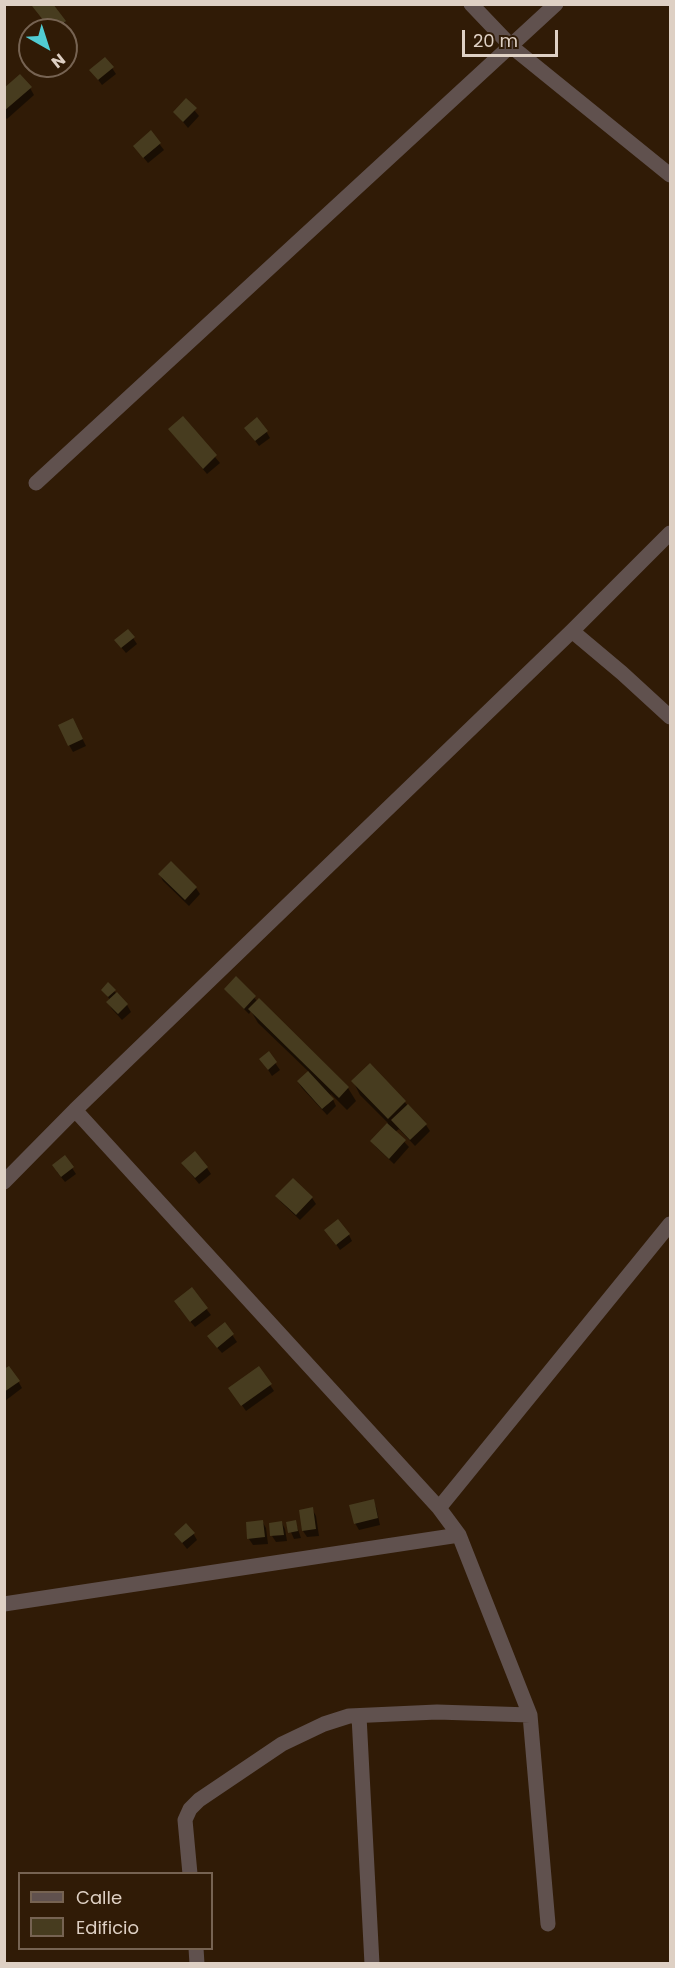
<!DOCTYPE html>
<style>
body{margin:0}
#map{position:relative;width:675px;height:1968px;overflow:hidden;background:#301b06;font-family:Poppins,sans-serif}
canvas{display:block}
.frame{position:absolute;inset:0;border:6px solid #ded0c4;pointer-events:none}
.legend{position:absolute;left:18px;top:1872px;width:195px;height:78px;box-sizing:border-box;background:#301b06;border:2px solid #766352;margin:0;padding:8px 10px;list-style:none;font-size:18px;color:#ded0c4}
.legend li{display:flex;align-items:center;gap:12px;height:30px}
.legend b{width:30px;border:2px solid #766352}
.north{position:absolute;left:18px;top:18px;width:60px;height:60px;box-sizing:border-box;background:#301b06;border:2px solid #766352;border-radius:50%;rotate:141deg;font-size:16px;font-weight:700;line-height:24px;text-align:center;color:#ded0c4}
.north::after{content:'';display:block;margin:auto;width:21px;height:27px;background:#51ccd3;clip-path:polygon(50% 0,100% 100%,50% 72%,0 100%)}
.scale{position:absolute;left:462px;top:30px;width:96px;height:27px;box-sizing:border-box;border:3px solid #ded0c4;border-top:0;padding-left:8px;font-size:18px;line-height:21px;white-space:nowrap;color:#ded0c4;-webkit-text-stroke:4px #301b06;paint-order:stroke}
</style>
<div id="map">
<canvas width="675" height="1968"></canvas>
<div class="frame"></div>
<ul class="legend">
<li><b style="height:8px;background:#60514e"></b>Calle</li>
<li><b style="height:16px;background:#473c1f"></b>Edificio</li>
</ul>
<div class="north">N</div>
<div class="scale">20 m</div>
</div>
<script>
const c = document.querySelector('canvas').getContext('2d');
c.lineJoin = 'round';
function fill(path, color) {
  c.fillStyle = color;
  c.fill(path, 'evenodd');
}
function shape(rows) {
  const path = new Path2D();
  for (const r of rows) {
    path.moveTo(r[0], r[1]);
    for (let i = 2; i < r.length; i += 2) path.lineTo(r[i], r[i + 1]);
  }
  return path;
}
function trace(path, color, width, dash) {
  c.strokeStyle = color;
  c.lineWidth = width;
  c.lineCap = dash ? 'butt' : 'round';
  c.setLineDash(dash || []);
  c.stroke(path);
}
fill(shape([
 [51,4,69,28,66,30,52,30],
 [112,68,116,74,102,85,91,70],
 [30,88,34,95,7,119,4,116,4,90],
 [186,100,199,116,188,128,175,112],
 [151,133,164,150,148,163,139,152],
 [183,419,220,463,207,474,170,430],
 [266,431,270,438,259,446,250,434],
 [133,638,137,644,126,653,120,646],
 [76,726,86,746,73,752,69,745],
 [171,863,196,888,200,894,189,906,163,881,160,875],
 [236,978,258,1002,348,1088,356,1101,347,1110,330,1093,336,1106,327,1115,302,1088,298,1082,309,1072,258,1023,251,1011,249,1014,230,995,226,989],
 [103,990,114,991,127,1005,131,1012,122,1020,112,1009,108,1003,110,1000],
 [269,1054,280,1070,272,1076,265,1065],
 [370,1065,426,1125,430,1131,415,1146,399,1129,395,1132,409,1147,394,1164,376,1147,372,1141,388,1123,360,1095,353,1081],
 [183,1164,207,1168,211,1174,199,1184],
 [72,1168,76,1174,65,1182,57,1172],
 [293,1180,312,1198,316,1204,300,1220,281,1202,277,1196],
 [326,1230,349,1235,352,1241,340,1250],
 [191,1289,211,1315,195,1327,179,1308],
 [225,1324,237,1342,222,1353,213,1343],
 [4,1371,18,1381,22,1388,5,1401],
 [270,1385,274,1391,246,1411,234,1394],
 [373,1501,376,1507,380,1525,359,1530,355,1523],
 [312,1509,316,1516,319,1536,307,1537,303,1531],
 [262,1521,266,1528,268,1544,253,1545,249,1539,247,1523],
 [295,1521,301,1538,294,1539,287,1523],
 [282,1523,285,1529,287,1541,276,1542,272,1536],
 [193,1533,197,1540,187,1549,176,1535]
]), '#0007');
fill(shape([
 [33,4,53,4,66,21,55,30,51,30,32,6],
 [105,57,114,67,98,80,89,70],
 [20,74,32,87,4,111,4,88],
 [186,98,197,108,183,122,173,112],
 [151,130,161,143,143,158,133,146],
 [183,416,217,455,203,469,168,429],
 [257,417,268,431,255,441,244,428],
 [128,629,135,637,121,648,114,640],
 [73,718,83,739,68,746,58,725],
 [171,861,197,887,185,900,158,874],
 [236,976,256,996,244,1009,224,989],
 [108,982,116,990,108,997,101,990],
 [117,992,128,1004,118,1014,106,1002],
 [259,998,349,1087,339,1098,248,1009],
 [269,1051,277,1062,268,1070,259,1059],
 [370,1063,406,1101,388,1119,351,1081],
 [308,1071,334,1099,322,1109,297,1081],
 [408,1104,427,1124,410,1140,391,1120],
 [387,1123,406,1140,389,1159,370,1141],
 [195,1151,208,1167,195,1178,181,1163],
 [65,1155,74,1167,61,1177,52,1165],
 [293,1178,313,1197,296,1215,275,1196],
 [338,1219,350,1234,336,1245,324,1230],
 [192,1287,208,1308,190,1322,174,1301],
 [225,1322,234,1334,217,1348,207,1336],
 [9,1366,20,1381,4,1392,4,1369],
 [259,1366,272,1384,241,1406,228,1388],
 [374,1499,378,1518,354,1524,349,1505],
 [313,1507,316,1529,302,1531,299,1510],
 [263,1520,265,1537,247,1539,246,1522],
 [296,1520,298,1531,288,1533,286,1522],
 [282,1521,284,1535,270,1536,269,1523],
 [186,1523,195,1533,182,1543,174,1534]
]), '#473c1f');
trace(shape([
 [471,4,512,47,670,175],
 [36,483,556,4],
 [572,631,622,673,670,717],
 [75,1110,439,1508,459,1535,530,1715,548,1924],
 [4,1182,75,1110,572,631,670,533],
 [439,1508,670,1224],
 [4,1604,459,1535],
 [359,1716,372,1964],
 [190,1874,185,1820,190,1809,199,1800,282,1744,324,1724,349,1716,437,1712,530,1715],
 [196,1948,197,1964]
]), '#60514e', 15);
</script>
